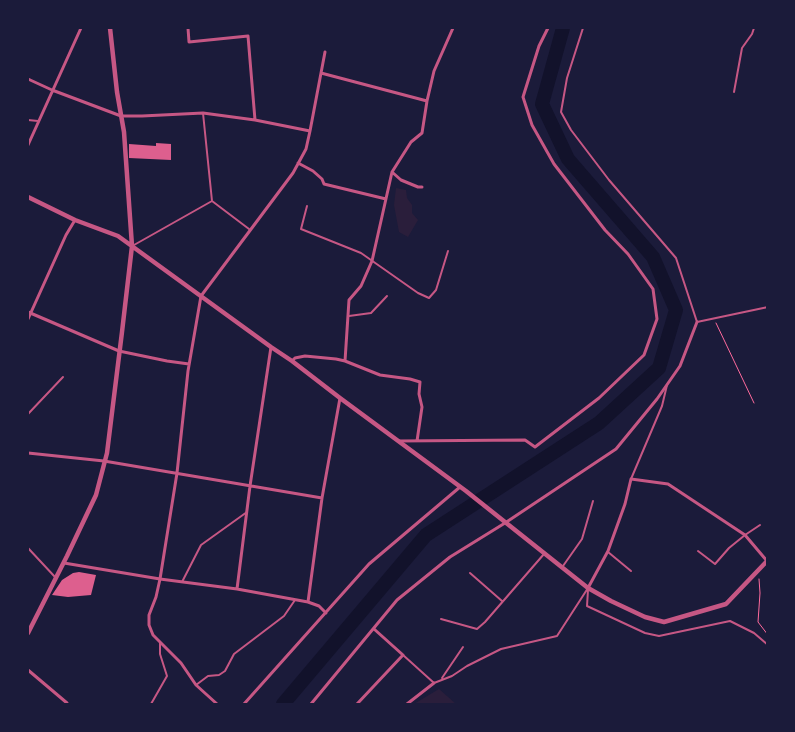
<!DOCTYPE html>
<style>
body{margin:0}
#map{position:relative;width:795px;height:732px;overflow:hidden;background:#1b1b3a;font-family:"Source Serif 4",serif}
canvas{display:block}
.frame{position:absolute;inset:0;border:29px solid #1b1b3a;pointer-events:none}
</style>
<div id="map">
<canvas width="795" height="732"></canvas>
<div class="frame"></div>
</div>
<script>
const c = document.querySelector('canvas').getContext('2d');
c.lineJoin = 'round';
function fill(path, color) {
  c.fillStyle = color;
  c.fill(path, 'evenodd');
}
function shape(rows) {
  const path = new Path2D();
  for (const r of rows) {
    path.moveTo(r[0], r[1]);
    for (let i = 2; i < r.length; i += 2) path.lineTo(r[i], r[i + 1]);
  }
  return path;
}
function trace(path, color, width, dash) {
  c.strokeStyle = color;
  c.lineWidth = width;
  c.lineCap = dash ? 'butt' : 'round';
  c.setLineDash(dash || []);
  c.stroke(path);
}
fill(shape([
 [396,188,406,190,407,198,412,205,412,213,418,220,408,237,399,232,394,205],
 [439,689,456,704,414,704]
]), '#2a1e3b');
trace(shape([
 [283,704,426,535,599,423,659,368,676,310,653,257,568,159,542,104,563,28]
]), '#12122b', 14);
fill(shape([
 [156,143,171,144,171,160,129,158,129,144,156,146],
 [79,572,96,575,91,595,68,597,52,595,62,580,73,573]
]), '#dd5f8e');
trace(shape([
 [716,323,754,403],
 [759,579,760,593,758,622,768,635]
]), '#ff6b9d', 1);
trace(shape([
 [583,28,567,78,561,112,571,130,609,180,676,258,697,322,768,307],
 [734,92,742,48,752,34,754,28],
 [203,113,212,201,249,229],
 [28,120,38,121],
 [307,206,301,229,361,253,418,293,429,298,436,290,448,251],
 [134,245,212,201],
 [349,316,371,313,387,296],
 [28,414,63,377],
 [631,479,662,406,667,385],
 [28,548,55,577],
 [698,551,715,564,729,548,745,535,760,525],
 [608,552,631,571],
 [563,566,582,539,593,501],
 [470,573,502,601],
 [182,582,201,545,247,512],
 [588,590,587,606,645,633,659,636,730,621,754,633,768,645],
 [441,619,477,629,485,622,544,554],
 [403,655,434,683,452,676,467,666,501,649,557,636,588,588],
 [442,678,463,647],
 [196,685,208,676,219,675,225,671,234,654,284,616,295,600],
 [151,704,167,676,160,654,160,643]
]), '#c65784', 2);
trace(shape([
 [188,28,189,42,248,36,255,120],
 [321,73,427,101],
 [28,79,52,90,121,116,142,116,203,113,255,120,310,131],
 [28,145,81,28],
 [298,163,313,171,322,179,324,184,386,199],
 [392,172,401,180,418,187,422,187],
 [28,312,119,351,167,361,189,364],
 [28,319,66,235,75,220],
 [292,361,295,358,305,356,336,359,345,361,380,375,410,379,420,382,419,394,422,407,417,441],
 [345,361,349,300,361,286,372,261,392,172,411,142,422,133,427,101,434,71,453,28],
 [398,441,525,440,535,447,599,398,644,355,657,319,653,289,628,254,605,230,554,164,532,125,523,97,539,46,548,28],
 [28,453,104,461,322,498],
 [64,563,160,579,237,589,308,602,319,606,326,613],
 [588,588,608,551,625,504,631,479,668,484,745,535,767,561],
 [237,589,250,486,271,347],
 [308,602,322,498,340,398],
 [28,670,67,703,67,704],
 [217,704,196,685,181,663,153,635,149,625,149,615,156,597,160,579,177,473,188,371,201,296,293,173,306,149,310,131,325,52],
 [244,704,369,564,460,487],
 [311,704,397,600,450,557,505,523,616,449,657,399,680,366,697,322],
 [357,704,403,655,374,629],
 [407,704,434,683]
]), '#c65784', 3);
trace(shape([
 [28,197,75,220,118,236,271,347,292,361,340,398,466,491,588,588,611,601,645,617,664,622,726,604,768,560],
 [28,633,67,556,96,495,107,453,122,332,132,246,124,132,117,92,110,28]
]), '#c65784', 4.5);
</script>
